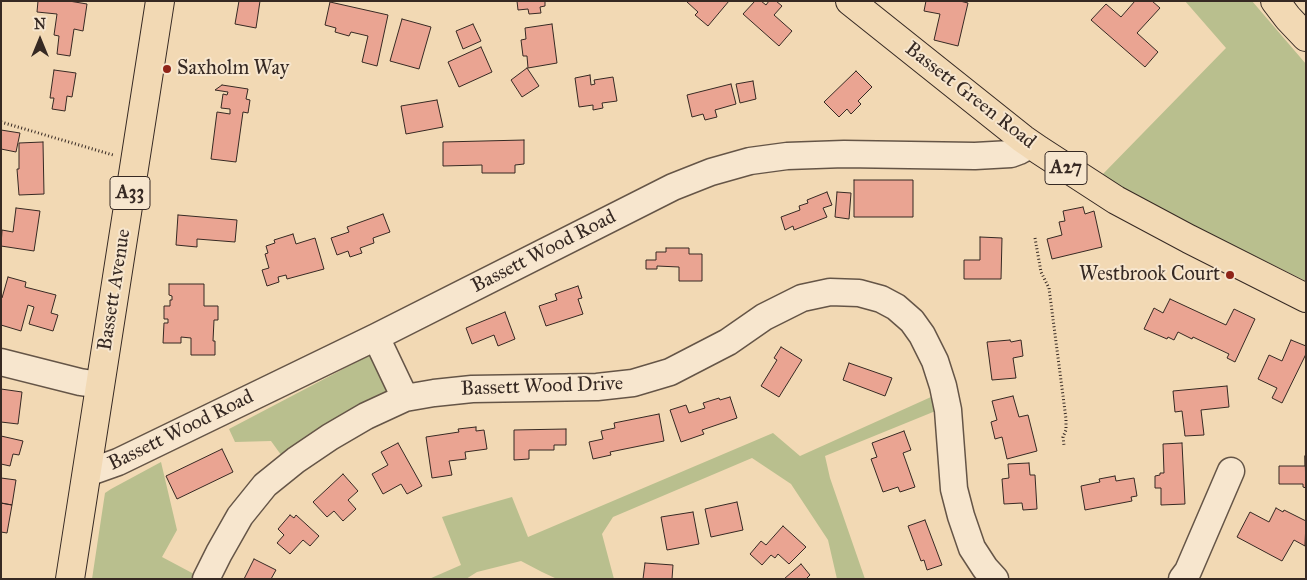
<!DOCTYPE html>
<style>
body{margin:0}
#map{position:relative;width:1307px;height:580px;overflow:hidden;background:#f2d9b4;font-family:"IM FELL Great Primer",serif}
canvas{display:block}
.frame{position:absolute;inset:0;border:2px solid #362923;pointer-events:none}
.north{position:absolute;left:15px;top:15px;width:50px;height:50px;-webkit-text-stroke:4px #f7e6ce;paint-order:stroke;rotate:0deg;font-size:14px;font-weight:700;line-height:20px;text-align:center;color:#362923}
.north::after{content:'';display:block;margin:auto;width:18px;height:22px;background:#362923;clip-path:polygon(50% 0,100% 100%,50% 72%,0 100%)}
</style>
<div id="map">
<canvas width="1307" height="580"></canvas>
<div class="frame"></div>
<div class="north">N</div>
</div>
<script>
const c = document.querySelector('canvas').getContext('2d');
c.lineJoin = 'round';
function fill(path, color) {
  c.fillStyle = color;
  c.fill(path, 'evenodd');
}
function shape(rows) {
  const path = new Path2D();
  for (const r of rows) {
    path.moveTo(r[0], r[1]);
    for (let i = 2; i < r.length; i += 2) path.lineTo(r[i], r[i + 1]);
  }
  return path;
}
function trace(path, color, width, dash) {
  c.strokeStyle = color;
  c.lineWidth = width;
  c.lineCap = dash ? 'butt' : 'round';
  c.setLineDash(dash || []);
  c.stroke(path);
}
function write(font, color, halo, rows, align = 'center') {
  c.font = font + ' "IM FELL Great Primer",serif';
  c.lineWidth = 4;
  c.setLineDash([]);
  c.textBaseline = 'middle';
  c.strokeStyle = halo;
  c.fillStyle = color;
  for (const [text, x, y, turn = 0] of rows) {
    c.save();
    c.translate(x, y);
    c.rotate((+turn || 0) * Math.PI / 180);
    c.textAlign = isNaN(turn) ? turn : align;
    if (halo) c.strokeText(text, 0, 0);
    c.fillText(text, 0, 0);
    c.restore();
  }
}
fill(shape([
 [1185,1,1252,1,1306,64,1306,281,1204,231,1101,176,1226,48],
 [368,356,376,358,389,388,388,397,284,459,271,441,235,442,229,429],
 [931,397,938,410,825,456,830,478,865,579,837,579,828,540,791,484,752,458,613,517,602,534,614,579,557,579,542,572,521,561,477,572,466,579,429,579,461,565,442,517,512,497,528,537,773,433,800,456],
 [161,462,177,530,162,557,194,574,191,579,92,579,105,493,111,489]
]), '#b9bf8e');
const building = shape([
 [38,1,69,1,87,4,83,31,74,29,70,56,57,54,59,36,54,35,57,14,37,12,38,1],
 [239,1,260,1,256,28,235,24,239,1],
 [517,1,545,1,545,6,540,7,541,13,529,14,528,9,518,10,517,1],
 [688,1,729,1,708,26,695,15,698,12,687,2,688,1],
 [755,1,761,1,766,5,769,1,776,1,782,6,774,15,792,31,779,46,743,14,755,1],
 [926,1,960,1,968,3,958,46,934,40,940,14,924,11,926,1],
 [1135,1,1152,1,1160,8,1137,33,1158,52,1145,67,1091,20,1106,4,1121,17,1135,1],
 [330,2,388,15,377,66,362,62,368,36,351,32,349,36,335,32,336,28,325,25,330,2],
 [402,19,431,27,419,69,390,61,402,19],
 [473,24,481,41,463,49,456,31,473,24],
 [552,24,557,63,528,68,527,56,523,56,521,40,526,39,525,28,552,24],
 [481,47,492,72,459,87,448,62,481,47],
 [527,68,539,86,522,97,511,80,527,68],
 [54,70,76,73,72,97,67,96,65,111,52,109,54,98,50,98,54,70],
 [856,71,872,87,858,101,861,104,851,114,847,109,839,117,824,102,856,71],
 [590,75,591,85,595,84,594,80,613,77,617,101,602,103,603,108,593,110,593,105,579,107,575,78,590,75],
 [753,81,756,99,740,103,736,84,753,81],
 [731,84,736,104,715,110,717,117,705,120,703,114,692,117,687,95,731,84],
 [222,85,248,89,246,99,250,100,248,113,243,112,236,162,211,159,217,112,230,114,230,109,221,108,223,94,227,95,228,92,215,90,222,85],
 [437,100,443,127,406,134,401,106,437,100],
 [1,130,20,133,16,152,1,149,1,130],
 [524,140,524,164,515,165,515,173,482,173,482,165,443,166,443,142,524,140],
 [43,142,44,194,19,195,17,169,19,169,19,143,43,142],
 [854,180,913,180,913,217,854,217,854,180],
 [827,192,832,205,823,208,827,217,794,230,793,226,785,230,781,217,800,210,799,206,808,203,807,200,827,192],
 [837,192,851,193,849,219,835,217,837,192],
 [1083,207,1085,214,1094,211,1102,247,1052,259,1047,239,1062,235,1059,222,1065,221,1063,211,1083,207],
 [16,208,40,211,34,251,1,246,2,230,13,232,16,208],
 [383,214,390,232,373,238,374,243,360,248,362,253,350,257,348,251,337,255,331,238,349,232,347,227,383,214],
 [178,215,237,220,235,242,197,239,197,247,176,245,178,215],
 [293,234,296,244,315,238,324,269,287,279,286,275,278,277,279,282,267,286,262,270,269,268,265,254,268,253,266,246,275,243,274,240,293,234],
 [980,237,1002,238,1001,279,964,279,964,260,980,260,980,237],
 [666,248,689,248,689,254,702,254,702,281,679,281,679,267,657,266,657,269,646,269,646,260,656,260,656,252,666,252,666,248],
 [8,277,26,282,25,287,56,295,51,313,58,315,53,331,29,324,34,307,28,305,21,331,1,325,1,297,2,298,8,277],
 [169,284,204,284,204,306,218,306,218,320,214,320,213,341,215,341,215,355,191,355,191,338,181,337,181,343,163,343,164,323,168,323,168,319,164,319,164,306,170,306,170,300,172,300,172,296,169,295,169,284],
 [578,286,582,298,578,299,583,314,546,326,539,306,557,300,555,294,578,286],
 [1170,299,1226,325,1234,309,1255,319,1235,362,1227,358,1229,354,1193,337,1192,339,1178,332,1174,340,1168,337,1167,339,1144,329,1154,308,1163,313,1170,299],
 [505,312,515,339,498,346,494,335,472,344,466,328,505,312],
 [1010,340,1011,342,1021,340,1023,356,1013,358,1016,378,992,380,987,342,1010,340],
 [1291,340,1306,346,1306,354,1282,403,1272,398,1277,388,1258,379,1269,355,1282,361,1291,340],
 [781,347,802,360,779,397,761,386,777,360,774,358,781,347],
 [849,363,892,378,885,396,843,380,849,363],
 [1227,386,1229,407,1201,410,1204,435,1185,436,1182,411,1175,412,1173,391,1227,386],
 [1,389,22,392,18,424,1,422,1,389],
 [1013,396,1019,417,1028,415,1037,451,1007,459,1002,437,995,439,991,422,997,420,992,401,1013,396],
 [730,397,737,418,702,430,704,434,681,442,670,410,686,405,689,413,705,408,703,403,719,398,720,400,730,397],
 [659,414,664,441,610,452,611,455,593,459,589,442,603,439,601,431,615,428,614,423,659,414],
 [476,427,476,431,484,430,487,449,465,452,466,459,449,461,452,475,432,478,426,437,459,432,458,429,476,427],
 [566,429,566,445,554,445,554,450,529,450,529,459,514,460,514,430,566,429],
 [904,431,911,450,903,453,915,487,900,492,898,487,883,492,871,459,877,457,872,443,904,431],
 [1,436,23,441,19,455,13,454,10,466,1,464,1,436],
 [398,443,422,486,407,494,401,484,383,494,372,474,388,465,381,452,398,443],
 [1182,443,1185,504,1161,505,1161,488,1155,488,1155,476,1160,475,1160,473,1164,473,1163,444,1182,443],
 [222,449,233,472,177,499,166,476,222,449],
 [1305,456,1306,488,1303,487,1303,484,1279,484,1279,466,1305,466,1305,456],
 [1029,463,1030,475,1035,475,1037,509,1023,510,1022,503,1004,504,1002,479,1009,478,1008,464,1029,463],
 [343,474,358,491,348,500,356,509,343,521,334,511,327,517,313,502,343,474],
 [1115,476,1116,481,1134,478,1137,496,1131,497,1132,501,1085,510,1081,486,1100,482,1099,479,1115,476],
 [1,478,16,480,12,505,1,503,1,478],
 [737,502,743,530,711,537,705,509,737,502],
 [1,503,12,505,7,533,1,532,1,503],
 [1276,508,1283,512,1284,510,1306,521,1305,546,1294,540,1282,561,1237,537,1250,512,1269,522,1276,508],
 [693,512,699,544,667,550,661,517,693,512],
 [290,515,294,518,296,515,319,536,310,546,303,540,290,554,277,543,284,535,278,529,290,515],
 [925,520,942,565,927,570,924,560,921,561,908,526,925,520],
 [783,526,806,547,789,564,778,554,775,558,771,555,762,565,750,554,761,541,766,545,783,526],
 [254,559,276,570,271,579,244,579,254,559],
 [645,563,673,565,672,579,643,579,645,563],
 [801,564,810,575,806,579,784,579,801,564]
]);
fill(building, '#eaa492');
trace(building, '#362923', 1);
const minor = shape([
 [376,337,405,398],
 [1,362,80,382,100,385],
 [87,473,118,462,376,337,673,187,711,172,750,161,787,156,844,154,975,156,1011,154,1019,151,1030,145],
 [206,579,219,553,240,516,265,485,296,460,330,437,366,416,405,398,434,393,472,389,597,387,633,383,670,372,728,342,764,317,802,298,830,292,859,293,881,299,896,307,912,321,922,335,935,361,943,386,948,410,954,489,961,516,972,548,985,568,995,579],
 [1182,579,1188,571,1231,471]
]);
const major = shape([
 [850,1,1023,139,1039,150,1116,200,1189,239,1306,298],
 [70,579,160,1]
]);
const highway = shape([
 [1275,1,1288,18,1306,37]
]);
trace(minor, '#655547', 29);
trace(major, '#362923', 30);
trace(highway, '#362923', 30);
trace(shape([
 [1,122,113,155],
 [1035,238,1041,272,1049,288,1066,419,1066,430,1063,437,1064,445]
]), '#362923', 3, [1, 2.5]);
trace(minor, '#f7e6ce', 26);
trace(major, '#f2d9b4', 28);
trace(highway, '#f2d9b4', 28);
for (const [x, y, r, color] of [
 [167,69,5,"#8f2418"],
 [1230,275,5,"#8f2418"]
]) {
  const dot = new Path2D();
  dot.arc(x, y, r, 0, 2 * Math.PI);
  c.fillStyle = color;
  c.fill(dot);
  trace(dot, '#f7e6ce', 2);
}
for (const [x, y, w] of [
 [1066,168,42],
 [130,193,40]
]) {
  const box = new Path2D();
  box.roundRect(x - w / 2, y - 16.5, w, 33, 4);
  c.fillStyle = '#f7e6ce';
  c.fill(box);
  trace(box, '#362923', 1);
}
write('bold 19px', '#362923', null, [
 ["A27",1066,168],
 ["A33",130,193]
]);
write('20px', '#362923', '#f7e6ce', [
 ["Saxholm Way",177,69],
 ["Westbrook Court",1220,275,"right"]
], 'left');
write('20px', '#362923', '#f7e6ce', [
 ["Bassett Green Road",970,96,38],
 ["Bassett Wood Road",544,252,-27],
 ["Bassett Avenue",115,290,-81],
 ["Bassett Wood Drive",542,387,-2],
 ["Bassett Wood Road",181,431,-26]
]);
</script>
